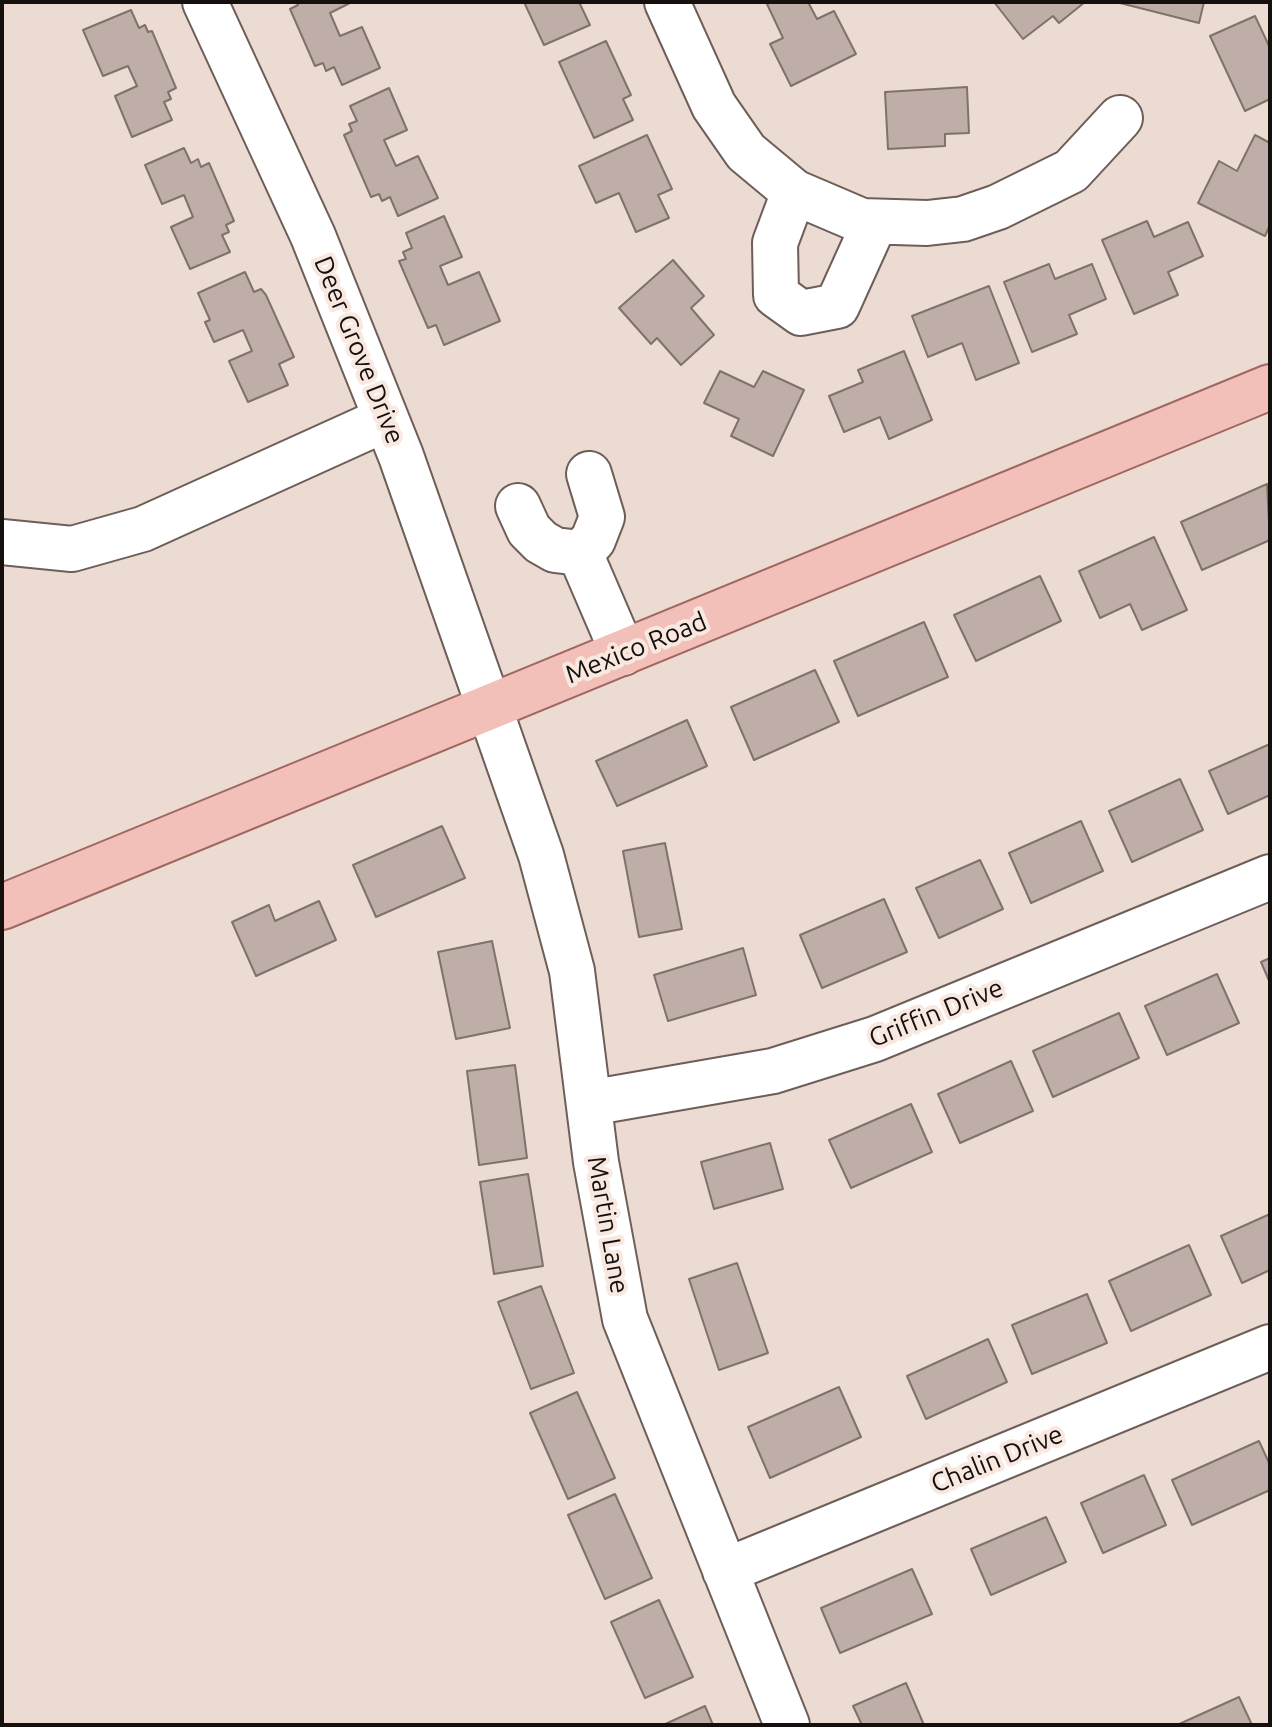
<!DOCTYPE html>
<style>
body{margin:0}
#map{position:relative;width:1272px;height:1727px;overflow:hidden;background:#ecdbd3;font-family:Ubuntu,sans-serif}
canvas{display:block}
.frame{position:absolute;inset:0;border:4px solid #150f0d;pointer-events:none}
</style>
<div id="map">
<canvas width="1272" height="1727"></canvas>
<div class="frame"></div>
</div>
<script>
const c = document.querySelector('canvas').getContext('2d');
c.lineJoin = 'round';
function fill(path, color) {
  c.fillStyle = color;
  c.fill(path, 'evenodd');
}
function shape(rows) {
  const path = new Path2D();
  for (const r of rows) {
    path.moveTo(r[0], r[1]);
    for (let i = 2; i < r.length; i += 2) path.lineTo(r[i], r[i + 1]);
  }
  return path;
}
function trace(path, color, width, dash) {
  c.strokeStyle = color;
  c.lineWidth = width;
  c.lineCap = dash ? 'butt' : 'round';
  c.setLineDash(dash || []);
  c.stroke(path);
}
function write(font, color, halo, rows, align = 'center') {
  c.font = font + ' Ubuntu,sans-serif';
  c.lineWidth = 8;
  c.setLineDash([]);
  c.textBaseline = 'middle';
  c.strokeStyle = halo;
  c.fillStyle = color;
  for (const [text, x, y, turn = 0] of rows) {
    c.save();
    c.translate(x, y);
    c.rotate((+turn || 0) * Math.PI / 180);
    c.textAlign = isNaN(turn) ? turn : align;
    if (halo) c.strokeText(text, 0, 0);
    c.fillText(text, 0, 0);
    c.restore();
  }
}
const building = shape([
 [297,2,352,2,330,13,340,36,362,27,380,68,342,85,334,67,326,71,323,63,315,66,290,9,298,5,297,2],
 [524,2,579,2,590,25,544,45,524,2],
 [771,2,808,2,817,19,834,11,856,54,791,86,770,44,783,38,767,4,771,2],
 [994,2,1085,2,1059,23,1053,16,1023,39,994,2],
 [1116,2,1204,2,1199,23,1116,2],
 [131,10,139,28,145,25,148,32,152,31,176,88,168,92,171,99,164,102,172,120,132,137,115,96,137,86,128,66,103,76,83,30,131,10],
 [1255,16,1270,48,1270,99,1245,111,1210,36,1255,16],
 [606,41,631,95,623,99,633,120,594,138,559,62,606,41],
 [967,87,969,133,945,134,945,146,888,149,885,92,967,87],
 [389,88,407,130,384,140,396,166,418,156,438,198,398,216,390,197,382,201,379,194,371,197,344,135,352,131,349,124,357,121,350,106,389,88],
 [647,135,672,189,658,195,669,218,636,232,619,193,596,203,579,166,647,135],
 [1255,135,1270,143,1270,225,1265,236,1198,203,1219,161,1237,171,1255,135],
 [184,148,191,163,198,159,201,167,209,163,234,221,226,225,229,232,222,235,230,252,190,269,171,227,193,217,184,195,162,204,145,165,184,148],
 [444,216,462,257,440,266,448,285,479,272,500,321,444,345,436,325,428,328,399,261,406,259,403,252,412,248,406,233,444,216],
 [1147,221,1154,237,1188,222,1203,256,1168,272,1178,295,1134,314,1102,240,1147,221],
 [673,260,704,296,691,308,714,335,681,365,657,338,651,344,619,308,673,260],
 [1049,264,1055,279,1092,264,1106,299,1069,315,1077,334,1032,352,1004,282,1049,264],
 [245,272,254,292,261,289,266,295,294,357,279,364,288,385,248,402,229,361,252,351,243,330,214,342,205,322,210,320,198,293,245,272],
 [989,286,1019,363,976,380,962,343,928,357,912,316,989,286],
 [904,351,932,420,889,439,880,417,844,432,829,396,863,382,858,370,904,351],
 [720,371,754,387,763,371,804,390,773,456,731,436,739,419,704,403,720,371],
 [1267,484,1270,540,1202,570,1181,522,1267,484],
 [1154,537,1187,610,1142,630,1130,604,1100,618,1079,571,1154,537],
 [1040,576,1061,621,976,661,954,615,1040,576],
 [924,622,948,677,858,716,834,661,924,622],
 [815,670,839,722,754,760,731,707,815,670],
 [687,720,707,766,617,806,596,761,687,720],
 [1270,744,1270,795,1228,814,1209,771,1270,744],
 [1180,779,1203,830,1132,862,1109,811,1180,779],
 [1081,821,1103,871,1031,903,1009,853,1081,821],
 [442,826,465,878,376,917,353,865,442,826],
 [665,843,682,929,639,937,623,851,665,843],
 [980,860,1003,909,939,938,916,888,980,860],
 [884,899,907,952,822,988,800,935,884,899],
 [319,901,336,940,256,976,232,922,269,905,275,921,319,901],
 [492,941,510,1028,456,1039,438,952,492,941],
 [743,948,756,995,668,1021,654,975,743,948],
 [1270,958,1270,983,1261,962,1270,958],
 [1217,974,1239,1023,1167,1055,1145,1006,1217,974],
 [1119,1013,1139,1058,1053,1097,1033,1051,1119,1013],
 [1011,1061,1033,1111,960,1143,938,1094,1011,1061],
 [515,1065,527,1158,479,1165,467,1071,515,1065],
 [911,1104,932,1152,851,1188,829,1140,911,1104],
 [770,1143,783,1189,714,1209,701,1162,770,1143],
 [528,1174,543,1266,494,1274,480,1182,528,1174],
 [1270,1214,1270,1270,1242,1283,1221,1236,1270,1214],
 [1189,1245,1211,1295,1131,1331,1109,1281,1189,1245],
 [737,1263,768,1353,719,1370,689,1279,737,1263],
 [541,1286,574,1373,531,1389,498,1302,541,1286],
 [1087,1294,1107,1343,1032,1374,1012,1325,1087,1294],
 [988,1339,1007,1382,926,1419,907,1376,988,1339],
 [839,1387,861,1437,770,1478,748,1427,839,1387],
 [577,1392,615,1478,568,1499,530,1413,577,1392],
 [1259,1441,1270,1465,1270,1490,1192,1525,1172,1480,1259,1441],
 [1144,1475,1166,1525,1103,1553,1081,1503,1144,1475],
 [615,1494,652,1578,605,1599,568,1515,615,1494],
 [1046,1517,1066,1562,991,1595,971,1549,1046,1517],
 [912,1569,932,1614,840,1653,821,1608,912,1569],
 [659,1600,693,1677,645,1698,611,1622,659,1600],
 [906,1683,924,1725,862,1725,853,1706,906,1683],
 [1239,1697,1252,1725,1177,1725,1239,1697],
 [705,1706,713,1725,663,1725,705,1706]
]);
fill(building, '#beaea7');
trace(building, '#80716a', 2);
const minor = shape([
 [205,2,313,236,401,456,541,855,572,971,596,1162,625,1319,787,1725],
 [667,2,714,106,746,152,794,192,862,221,927,223,963,219,998,207,1071,171,1120,118],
 [794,192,775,243,776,295,801,313,837,306,875,222],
 [518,506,529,530,541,542,555,550,580,553,593,540,602,517,589,474],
 [2,542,72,549,143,529,386,419],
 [580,553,623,653],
 [589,1103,773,1071,875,1039,1270,877],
 [725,1571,1270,1347]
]);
const major = shape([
 [2,907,1270,387]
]);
trace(minor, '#6d5e58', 48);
trace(major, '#9f675e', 48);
trace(minor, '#fff', 44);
trace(major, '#f2c0b8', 44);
write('26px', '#150f0d', '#f9e8e0', [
 ["Deer Grove Drive",359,350,68],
 ["Mexico Road",636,648,-22],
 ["Griffin Drive",936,1013,-22],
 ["Martin Lane",608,1225,80],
 ["Chalin Drive",997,1459,-22]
]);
</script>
